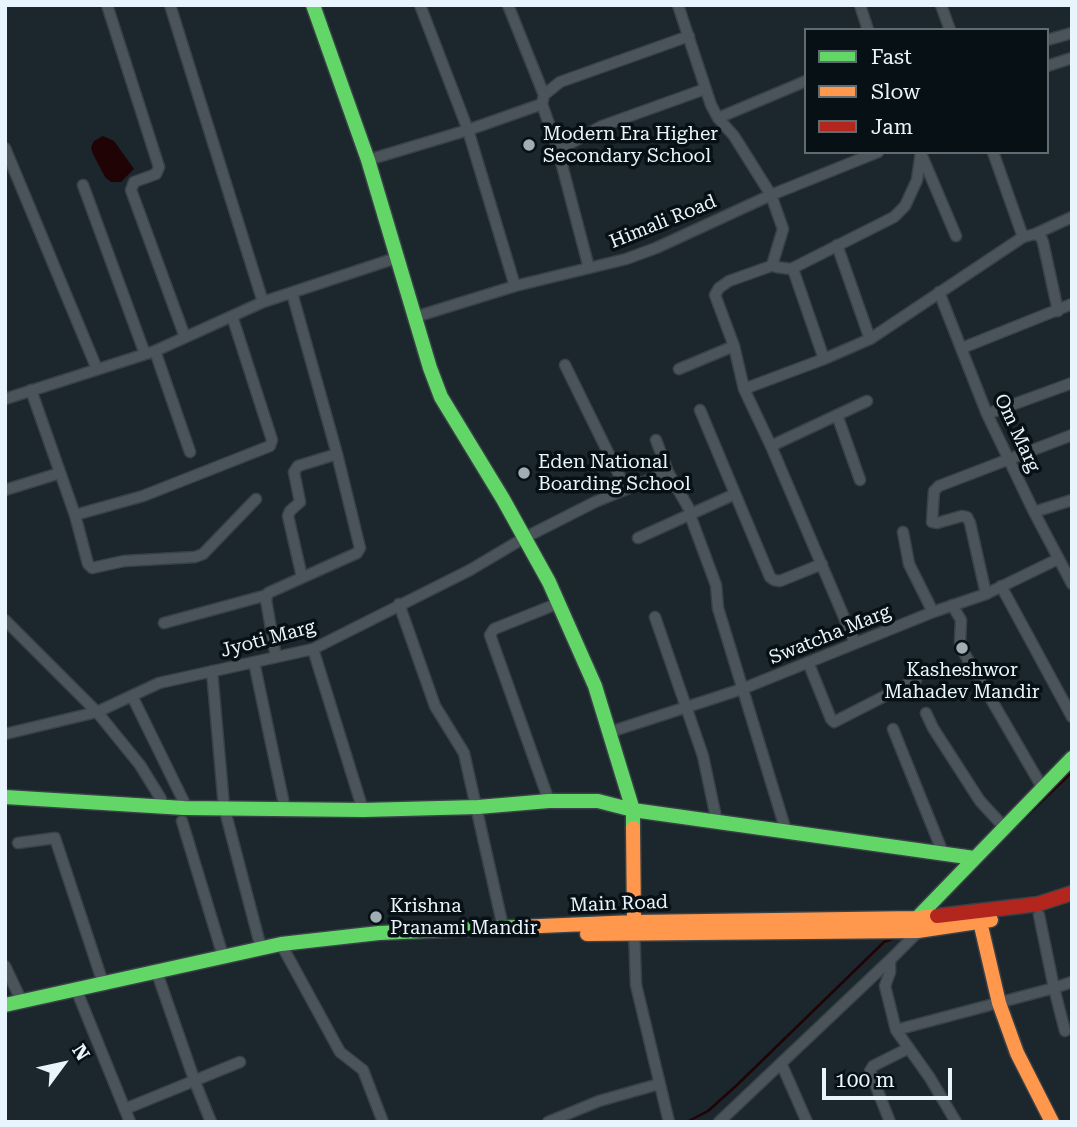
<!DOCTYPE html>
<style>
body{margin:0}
#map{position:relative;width:1077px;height:1127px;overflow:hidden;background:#1b262d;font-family:"Roboto Serif",serif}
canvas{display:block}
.frame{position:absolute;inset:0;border:7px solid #e8f5fd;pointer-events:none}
.legend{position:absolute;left:804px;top:28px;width:245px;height:126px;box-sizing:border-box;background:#071015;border:2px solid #616c72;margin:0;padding:9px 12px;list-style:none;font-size:21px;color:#e8f5fd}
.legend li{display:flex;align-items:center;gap:14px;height:35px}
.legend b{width:35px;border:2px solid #616c72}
.north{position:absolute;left:28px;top:1029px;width:70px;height:70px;-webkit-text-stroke:5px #071015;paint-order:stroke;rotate:57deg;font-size:19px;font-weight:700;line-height:28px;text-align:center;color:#e8f5fd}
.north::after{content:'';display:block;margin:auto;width:24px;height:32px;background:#e8f5fd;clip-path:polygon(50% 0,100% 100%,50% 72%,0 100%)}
.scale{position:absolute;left:822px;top:1068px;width:130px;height:32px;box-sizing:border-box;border:4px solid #e8f5fd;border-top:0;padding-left:9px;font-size:21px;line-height:24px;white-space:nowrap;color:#e8f5fd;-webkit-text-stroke:5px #071015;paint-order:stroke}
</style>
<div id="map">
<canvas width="1077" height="1127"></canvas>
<div class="frame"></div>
<ul class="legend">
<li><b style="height:9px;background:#63d668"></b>Fast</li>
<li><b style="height:9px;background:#ff974d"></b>Slow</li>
<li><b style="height:9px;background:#b3261e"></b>Jam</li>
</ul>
<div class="north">N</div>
<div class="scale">100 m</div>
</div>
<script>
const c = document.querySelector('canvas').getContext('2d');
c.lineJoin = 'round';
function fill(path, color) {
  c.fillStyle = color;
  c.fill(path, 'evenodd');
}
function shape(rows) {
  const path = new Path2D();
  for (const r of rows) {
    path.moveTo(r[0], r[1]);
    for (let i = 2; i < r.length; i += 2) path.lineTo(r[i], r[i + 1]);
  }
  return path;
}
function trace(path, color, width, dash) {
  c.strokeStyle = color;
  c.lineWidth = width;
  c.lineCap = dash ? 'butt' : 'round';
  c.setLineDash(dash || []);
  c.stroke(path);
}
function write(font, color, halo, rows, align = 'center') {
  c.font = font + ' "Roboto Serif",serif';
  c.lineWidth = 7;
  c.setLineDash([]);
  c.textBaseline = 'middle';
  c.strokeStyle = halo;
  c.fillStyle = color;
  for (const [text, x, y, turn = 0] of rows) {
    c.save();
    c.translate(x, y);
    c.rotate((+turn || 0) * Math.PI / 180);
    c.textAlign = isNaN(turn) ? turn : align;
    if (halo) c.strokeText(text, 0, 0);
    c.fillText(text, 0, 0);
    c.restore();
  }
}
fill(shape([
 [103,136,114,141,134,169,121,182,111,182,105,177,93,154,91,147,94,141]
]), '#200305');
trace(shape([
 [1019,823,1072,772],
 [687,1122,708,1111,737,1085,884,942,895,938]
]), '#200305', 2.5);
const street = shape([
 [107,5,159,167,156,174,134,182,131,190,185,337],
 [170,5,263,302],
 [420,5,468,130,515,286],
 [508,5,544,95],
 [678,5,711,105,718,118,734,136,771,195,783,229,773,262,776,267,791,269,794,272,824,359],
 [860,5,868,30],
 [941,5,950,30],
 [1047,40,1072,33],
 [1047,66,1072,58],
 [718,118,806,81],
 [5,148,97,369],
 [558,150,602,126,705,89],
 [993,152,1023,237],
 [922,156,956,236],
 [368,160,468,130,542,104],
 [83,185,145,354],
 [1035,234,1072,217],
 [837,245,870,339],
 [589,268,558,150,542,104,544,95,560,82,689,36],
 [791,269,894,217,905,206,917,180,921,152],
 [939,292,987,414,1034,512,1072,584],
 [415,317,515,286,626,259,656,248,771,195,878,152],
 [734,346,715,295,719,288,729,281,774,265],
 [962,348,1072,304],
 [155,351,190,452],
 [565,365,626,489],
 [679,369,734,346,744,389,771,446,855,643],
 [744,389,824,359,870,339,1023,237,1035,234,1040,236,1043,242,1058,311],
 [31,390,75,515,88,564,92,568,124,561,195,557,203,554,256,499],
 [5,399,155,351,263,302,396,258],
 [700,410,770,577,774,580,780,581,822,564],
 [987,414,1072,383],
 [837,415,860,480],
 [656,440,668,472,692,514],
 [771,446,867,401],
 [5,490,60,473],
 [1034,512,1072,500],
 [75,515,143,496,270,446,272,440,232,316],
 [690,515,716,585,718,608,786,831],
 [903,532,909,564,933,612],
 [638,538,735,494],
 [302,577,288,516,290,511,300,502,294,472,298,466,337,454],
 [1001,586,1072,717],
 [986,594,970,523,967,517,962,516,937,523,932,522,934,491,939,486,1072,435],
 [399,604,435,706,464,753,503,927],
 [952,605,961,620,960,643,963,651,1042,787],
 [655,617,703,756,717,822],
 [5,620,97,712,140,765,161,799,162,807],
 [164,623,267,595],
 [313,649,363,810],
 [276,657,266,600,268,593,357,553,360,548,337,454,292,293],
 [254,662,285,809],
 [808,662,831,719,834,722,916,680],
 [212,671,224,807,261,948],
 [132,696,184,802,184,808],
 [926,713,933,728,980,801,1004,827],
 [893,729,943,853],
 [610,732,742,689,933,612,986,594,1058,559],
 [5,734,97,712,159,683,313,649,470,570,524,538,595,502,668,472],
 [549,801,490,635,494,629,559,603],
 [182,821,223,956],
 [18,843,55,838,103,983],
 [1039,915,1054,988,1072,982],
 [634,928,636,985,669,1122],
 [920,930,890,960,890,972,885,986,896,1030,930,1078,956,1122],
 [281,944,340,1052,363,1070,383,1122],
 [5,966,22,1002],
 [156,970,195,1082,211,1122],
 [76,989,130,1122],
 [896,1030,1054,988,1065,1031],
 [781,1063,807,1122],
 [125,1109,240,1062],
 [548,1122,599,1101,659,1084],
 [719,1122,890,960],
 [890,1122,870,1071,873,1066,909,1048]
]);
const fast = shape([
 [313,5,368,160,430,368,441,397,503,499,549,582,595,686,633,810,633,828],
 [5,797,184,808,363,810,478,807,549,801,598,801,633,810,974,858],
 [917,918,1072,758],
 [5,1005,281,944,379,933,517,927]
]);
const slow = shape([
 [633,828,634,922],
 [978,913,999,1003,1017,1053,1052,1122],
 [517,927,634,922,917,918,937,916],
 [587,934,918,931,991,920]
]);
const jam = shape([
 [937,916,1038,904,1072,893]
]);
trace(street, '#384146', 13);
trace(fast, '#384146', 17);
trace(slow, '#384146', 17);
trace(jam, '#384146', 17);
trace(street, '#4c545b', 10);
trace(fast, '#63d668', 14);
trace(slow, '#ff974d', 14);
trace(jam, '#b3261e', 14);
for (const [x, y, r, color] of [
 [529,145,7,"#a0adb4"],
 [524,473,7,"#a0adb4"],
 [962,648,7,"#a0adb4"],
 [376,917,7,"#a0adb4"]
]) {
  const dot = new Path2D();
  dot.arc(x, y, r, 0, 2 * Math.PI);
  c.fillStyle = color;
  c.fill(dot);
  trace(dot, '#071015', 2.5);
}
write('19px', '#e8f5fd', '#071015', [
 ["Modern Era Higher",543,134],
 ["Secondary School",543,156],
 ["Eden National",538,462],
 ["Boarding School",538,484],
 ["Kasheshwor",962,670,"center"],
 ["Mahadev Mandir",962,692,"center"],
 ["Krishna",390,906],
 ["Pranami Mandir",390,928]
], 'left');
write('19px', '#e8f5fd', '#071015', [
 ["Himali Road",663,222,-22],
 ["Om Marg",1017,433,65],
 ["Swatcha Marg",830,635,-22],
 ["Jyoti Marg",268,639,-15],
 ["Main Road",619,904,-2]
]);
</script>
